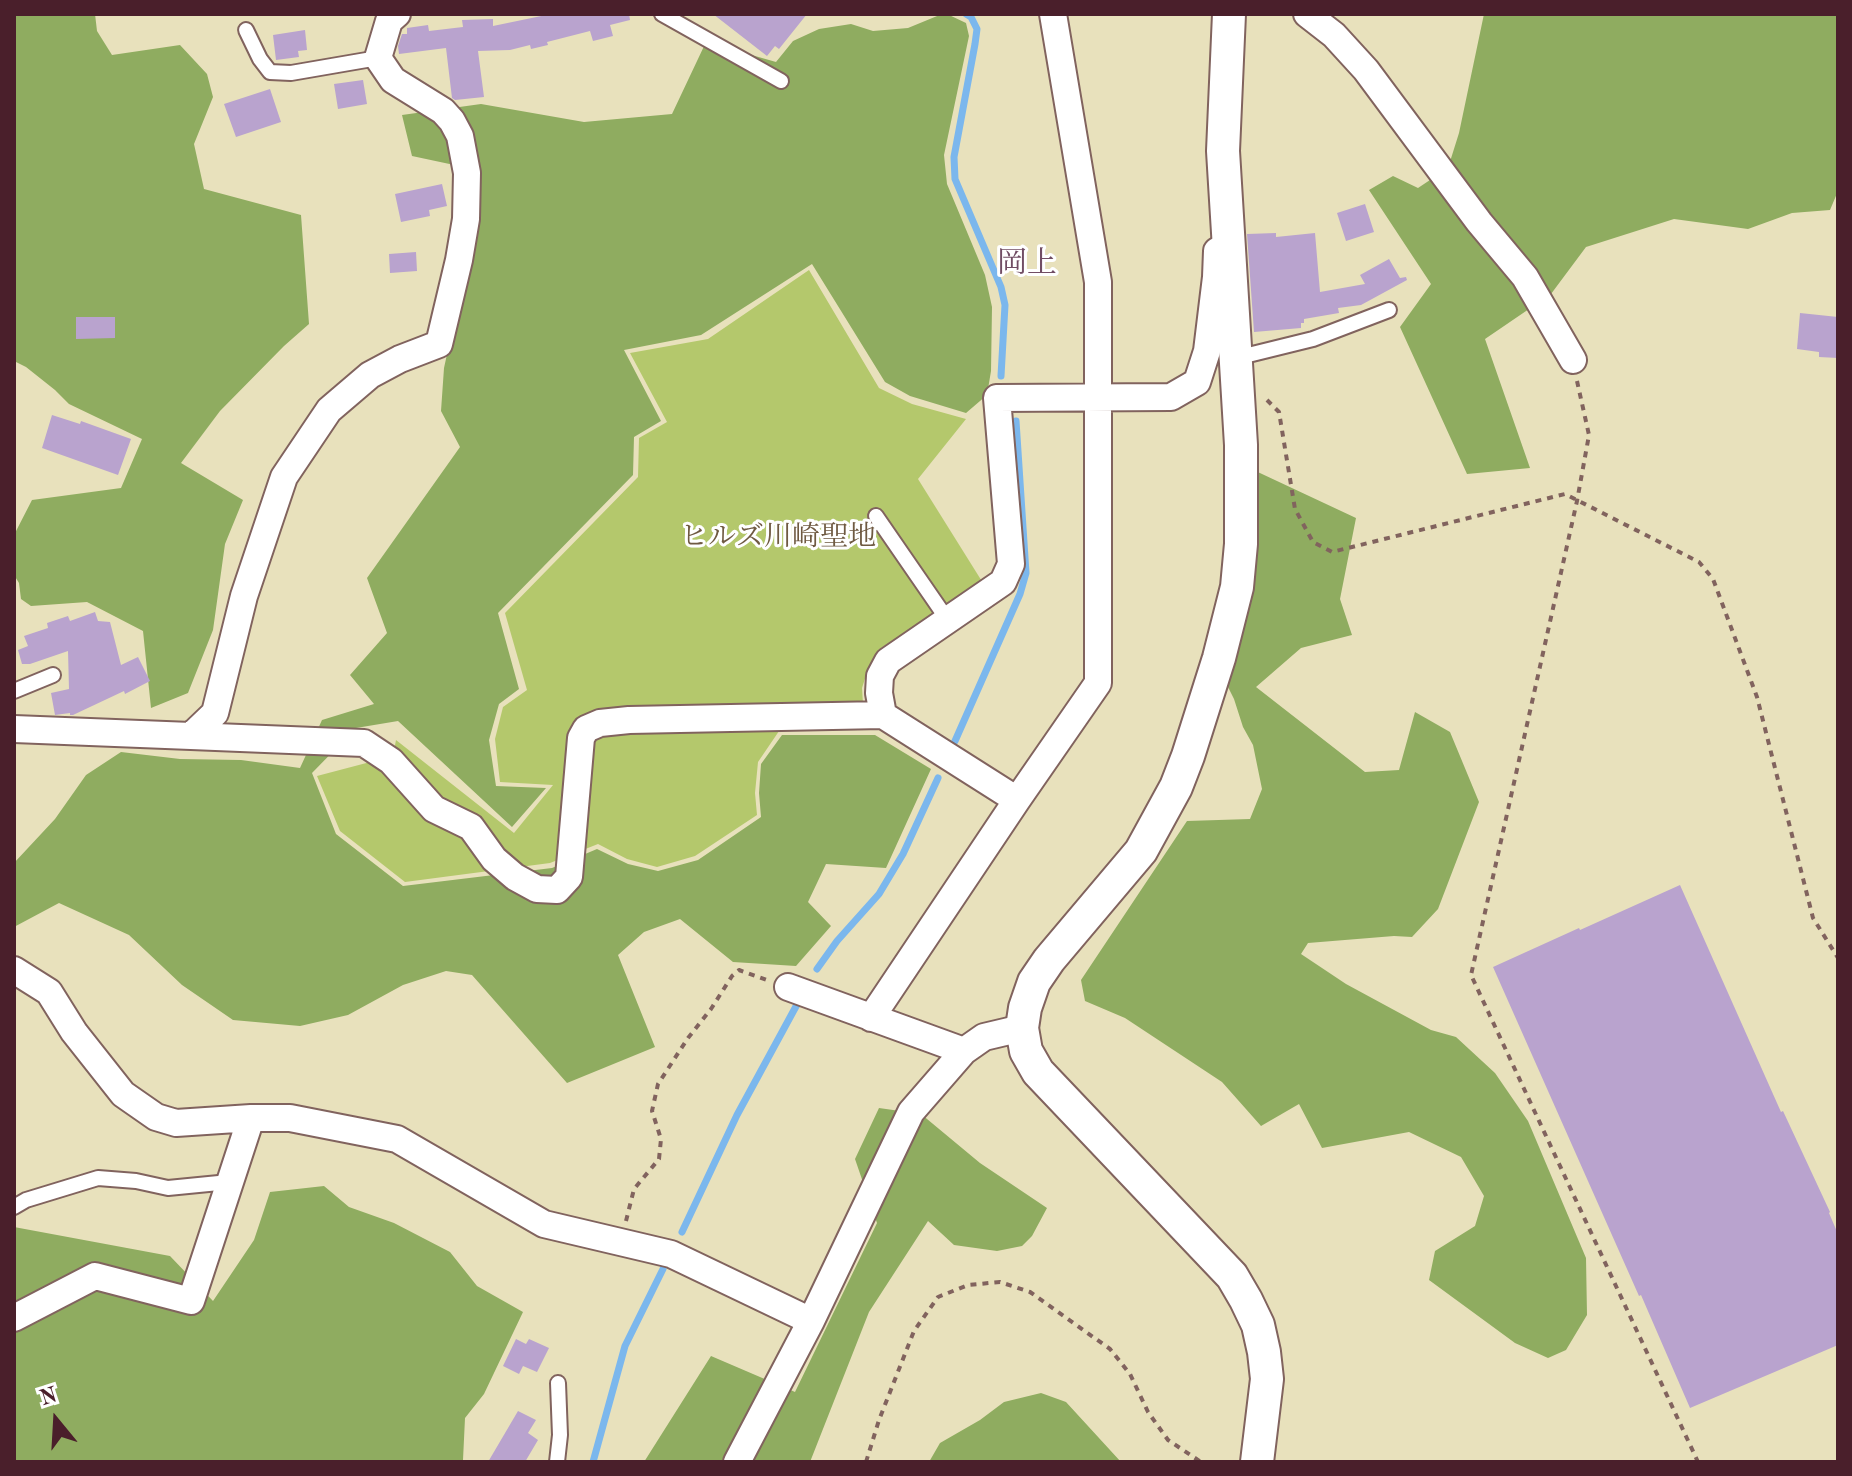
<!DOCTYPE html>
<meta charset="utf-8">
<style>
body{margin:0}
#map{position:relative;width:1852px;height:1476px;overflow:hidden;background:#e8e1bc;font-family:"Old Standard TT",serif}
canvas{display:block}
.frame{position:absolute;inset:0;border:16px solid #4a1f2b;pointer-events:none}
.north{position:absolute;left:16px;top:1380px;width:80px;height:80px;-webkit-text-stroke:6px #fff;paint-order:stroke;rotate:342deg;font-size:22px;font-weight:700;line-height:32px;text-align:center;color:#4a1f2b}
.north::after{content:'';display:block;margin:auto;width:28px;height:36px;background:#4a1f2b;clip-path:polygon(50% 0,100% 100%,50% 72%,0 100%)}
</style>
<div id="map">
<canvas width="1852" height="1476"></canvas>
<div class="frame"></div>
<div class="north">N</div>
</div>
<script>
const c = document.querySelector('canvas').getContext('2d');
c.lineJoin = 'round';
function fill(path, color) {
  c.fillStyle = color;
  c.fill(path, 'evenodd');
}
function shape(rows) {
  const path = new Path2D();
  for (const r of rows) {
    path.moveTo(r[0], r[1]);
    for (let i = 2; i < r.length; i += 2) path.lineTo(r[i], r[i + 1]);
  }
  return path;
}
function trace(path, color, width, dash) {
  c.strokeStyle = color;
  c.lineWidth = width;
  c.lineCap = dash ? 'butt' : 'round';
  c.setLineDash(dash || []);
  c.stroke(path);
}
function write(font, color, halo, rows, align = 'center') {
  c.font = font + ' "Old Standard TT","Noto Serif JP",serif';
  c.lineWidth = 6;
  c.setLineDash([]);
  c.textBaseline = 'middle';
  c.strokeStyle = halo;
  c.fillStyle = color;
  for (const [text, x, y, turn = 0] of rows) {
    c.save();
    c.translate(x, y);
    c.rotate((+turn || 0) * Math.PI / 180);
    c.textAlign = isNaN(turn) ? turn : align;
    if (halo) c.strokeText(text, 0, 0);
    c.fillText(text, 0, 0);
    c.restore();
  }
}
fill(shape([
 [809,270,879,388,912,404,966,419,918,479,983,583,881,648,868,669,862,688,863,704,794,709,758,762,755,793,757,815,695,856,657,867,627,859,598,844,550,863,405,882,340,831,317,776,393,756,396,740,514,833,553,785,500,782,495,739,503,707,527,690,505,613,638,477,639,438,667,422,630,353,708,339]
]), '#b4c86c');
fill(shape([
 [14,14,95,14,97,31,112,55,180,45,207,74,213,97,194,144,204,189,301,215,309,324,284,346,220,411,181,463,243,500,225,544,213,630,188,693,151,708,143,631,87,602,31,606,21,599,19,583,14,575,14,535,32,500,121,488,142,439,69,404,55,390,26,367,14,361],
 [942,14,947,14,966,23,969,36,944,155,947,184,985,275,992,307,991,371,987,395,966,413,910,396,885,382,812,264,701,335,624,350,661,421,634,437,633,475,498,613,519,689,499,704,489,740,496,786,546,788,512,827,398,721,356,728,312,773,336,834,403,886,552,868,597,849,628,864,658,871,698,860,761,817,759,793,761,764,782,735,875,735,931,769,886,868,826,864,808,902,831,926,796,966,733,962,680,919,644,932,618,955,655,1047,567,1083,472,975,446,971,403,985,348,1015,300,1026,233,1020,182,985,129,935,59,903,14,927,14,863,55,819,86,775,121,752,180,759,241,760,300,768,322,720,374,704,350,675,387,633,367,578,460,447,441,411,444,368,463,281,473,169,412,156,402,115,481,104,584,122,672,114,706,42,776,62,793,41,819,29,851,24,873,31,908,28],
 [1484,14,1838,14,1838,191,1830,210,1792,213,1748,229,1674,219,1586,247,1551,294,1485,339,1530,468,1467,474,1400,327,1431,284,1369,190,1393,176,1418,188,1448,168,1459,133],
 [1230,459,1356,518,1340,599,1352,635,1301,648,1256,687,1365,772,1399,770,1415,712,1450,732,1479,802,1438,909,1412,937,1394,936,1308,943,1301,954,1346,984,1431,1030,1456,1037,1495,1073,1528,1121,1586,1258,1587,1315,1566,1350,1548,1358,1515,1343,1429,1280,1435,1251,1475,1226,1484,1196,1461,1157,1409,1132,1322,1148,1299,1104,1261,1126,1222,1082,1125,1018,1085,1001,1081,980,1187,821,1250,819,1262,789,1253,745,1243,727,1234,699,1221,673],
 [879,1108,921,1114,980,1163,1047,1208,1032,1236,1022,1246,997,1251,954,1245,928,1221,869,1312,810,1462,644,1462,711,1356,795,1392,877,1223,855,1159],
 [324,1186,349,1207,394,1223,450,1252,477,1286,523,1312,484,1394,465,1418,463,1460,460,1462,14,1462,14,1227,170,1256,213,1301,254,1240,270,1192],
 [1041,1393,1066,1402,1121,1462,929,1462,940,1443,980,1420,1004,1402]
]), '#8fac60');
trace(shape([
 [966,14,971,17,977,29,975,44,954,157,955,179,1001,287,1005,305,1001,376],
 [955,741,1020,594,1026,573,1016,421],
 [817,969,837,941,879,894,903,854,938,778],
 [682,1232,737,1115,800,999],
 [593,1462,625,1346,663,1269]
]), '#7bb7ed', 7);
fill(shape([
 [551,14,629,14,630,20,610,25,613,36,593,41,590,31,547,42,548,45,531,49,530,45,510,50,478,51,484,97,455,100,452,98,446,48,399,54,398,46,402,34,407,34,407,28,428,25,429,31,463,27,462,20,493,19,493,26],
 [713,14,807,14,779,49,775,46,767,56],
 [305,30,307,50,298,51,299,57,276,60,273,35],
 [363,80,367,104,338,109,334,84],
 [270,89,281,122,236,137,224,104],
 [442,184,447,206,429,210,430,216,401,222,395,194],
 [1365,204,1374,232,1346,241,1337,213],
 [1276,233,1276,237,1315,233,1320,292,1365,284,1360,275,1389,259,1400,278,1406,277,1407,280,1361,305,1338,308,1339,313,1304,319,1304,323,1301,323,1301,328,1254,332,1247,234],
 [416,252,417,271,390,273,389,254],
 [1800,313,1838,317,1838,358,1819,357,1819,352,1797,349],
 [76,317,115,317,115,338,76,339],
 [52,415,80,424,81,421,131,439,118,475,42,448],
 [95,612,98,621,110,622,121,665,138,657,150,681,125,694,124,691,73,715,70,715,70,713,55,715,51,693,69,689,68,651,30,664,22,664,18,650,28,646,24,636,48,628,47,623,68,616,70,621],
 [1680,885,1781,1112,1783,1111,1830,1212,1829,1213,1838,1234,1838,1345,1690,1408,1641,1295,1639,1296,1493,967,1579,928,1580,930],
 [516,1339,526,1344,529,1339,549,1348,537,1372,523,1366,519,1374,503,1366],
 [518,1411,536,1420,528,1433,538,1440,525,1462,488,1462]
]), '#b9a3ce');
const service = shape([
 [662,14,781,81],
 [246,30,260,59,270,72,291,73,378,58],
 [1236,358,1313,339,1389,310],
 [876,516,947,619],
 [14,691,53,675],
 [14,1207,26,1200,98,1178,136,1181,168,1188,229,1182],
 [557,1462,560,1435,558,1383]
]);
const minor = shape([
 [1307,14,1334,35,1366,70,1479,222,1525,277,1573,360],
 [14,729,191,736,215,713,244,596,284,477,329,410,370,375,400,359,439,344,459,260,466,219,467,173,460,136,452,121,443,111,393,80,378,58,389,21,397,14],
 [191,736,364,743,391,761,434,809,471,827,494,859,515,877,537,889,557,890,569,877,581,738,586,729,600,723,629,720,883,715],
 [1017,800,883,715,879,693,880,676,888,661,1003,582,1011,564,997,398,1171,397,1197,382,1207,351,1216,277,1217,251],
 [14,970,49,992,74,1032,123,1094,156,1117,176,1123,251,1118,290,1118,397,1139,544,1224,671,1254,811,1321],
 [788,987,964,1051],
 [871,1018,1017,800,1098,683,1098,282,1053,14],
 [14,1318,95,1276,191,1301,251,1118],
 [737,1462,811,1321,911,1112,964,1051,984,1037,1022,1028]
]);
const tertiary = shape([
 [1229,14,1223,151,1241,445,1241,544,1237,587,1219,658,1188,756,1176,787,1141,851,1049,960,1034,982,1025,1008,1022,1028,1026,1051,1038,1072,1232,1276,1246,1300,1258,1325,1264,1352,1267,1379,1257,1462]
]);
trace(service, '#81635e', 18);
trace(minor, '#81635e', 30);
trace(tertiary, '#81635e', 36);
trace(shape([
 [1577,381,1589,435,1577,501,1471,975,1698,1462],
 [1267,400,1279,412,1295,509,1313,542,1332,552,1565,494,1699,562,1713,579,1757,697,1813,918,1838,958],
 [626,1221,634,1189,659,1159,661,1139,652,1111,658,1084,688,1038,711,1009,732,976,739,970,767,980],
 [866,1462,879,1420,914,1331,938,1297,968,1285,1000,1282,1030,1292,1110,1349,1130,1374,1148,1412,1168,1440,1201,1462]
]), '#81635e', 4, [6, 6]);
trace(service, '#fff', 14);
trace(minor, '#fff', 26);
trace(tertiary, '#fff', 32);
write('28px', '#6f5a42', '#fff', [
 ["ヒルズ川崎聖地",778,538]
]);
write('30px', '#714d64', '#fff', [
 ["岡上",1027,264]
]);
</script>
